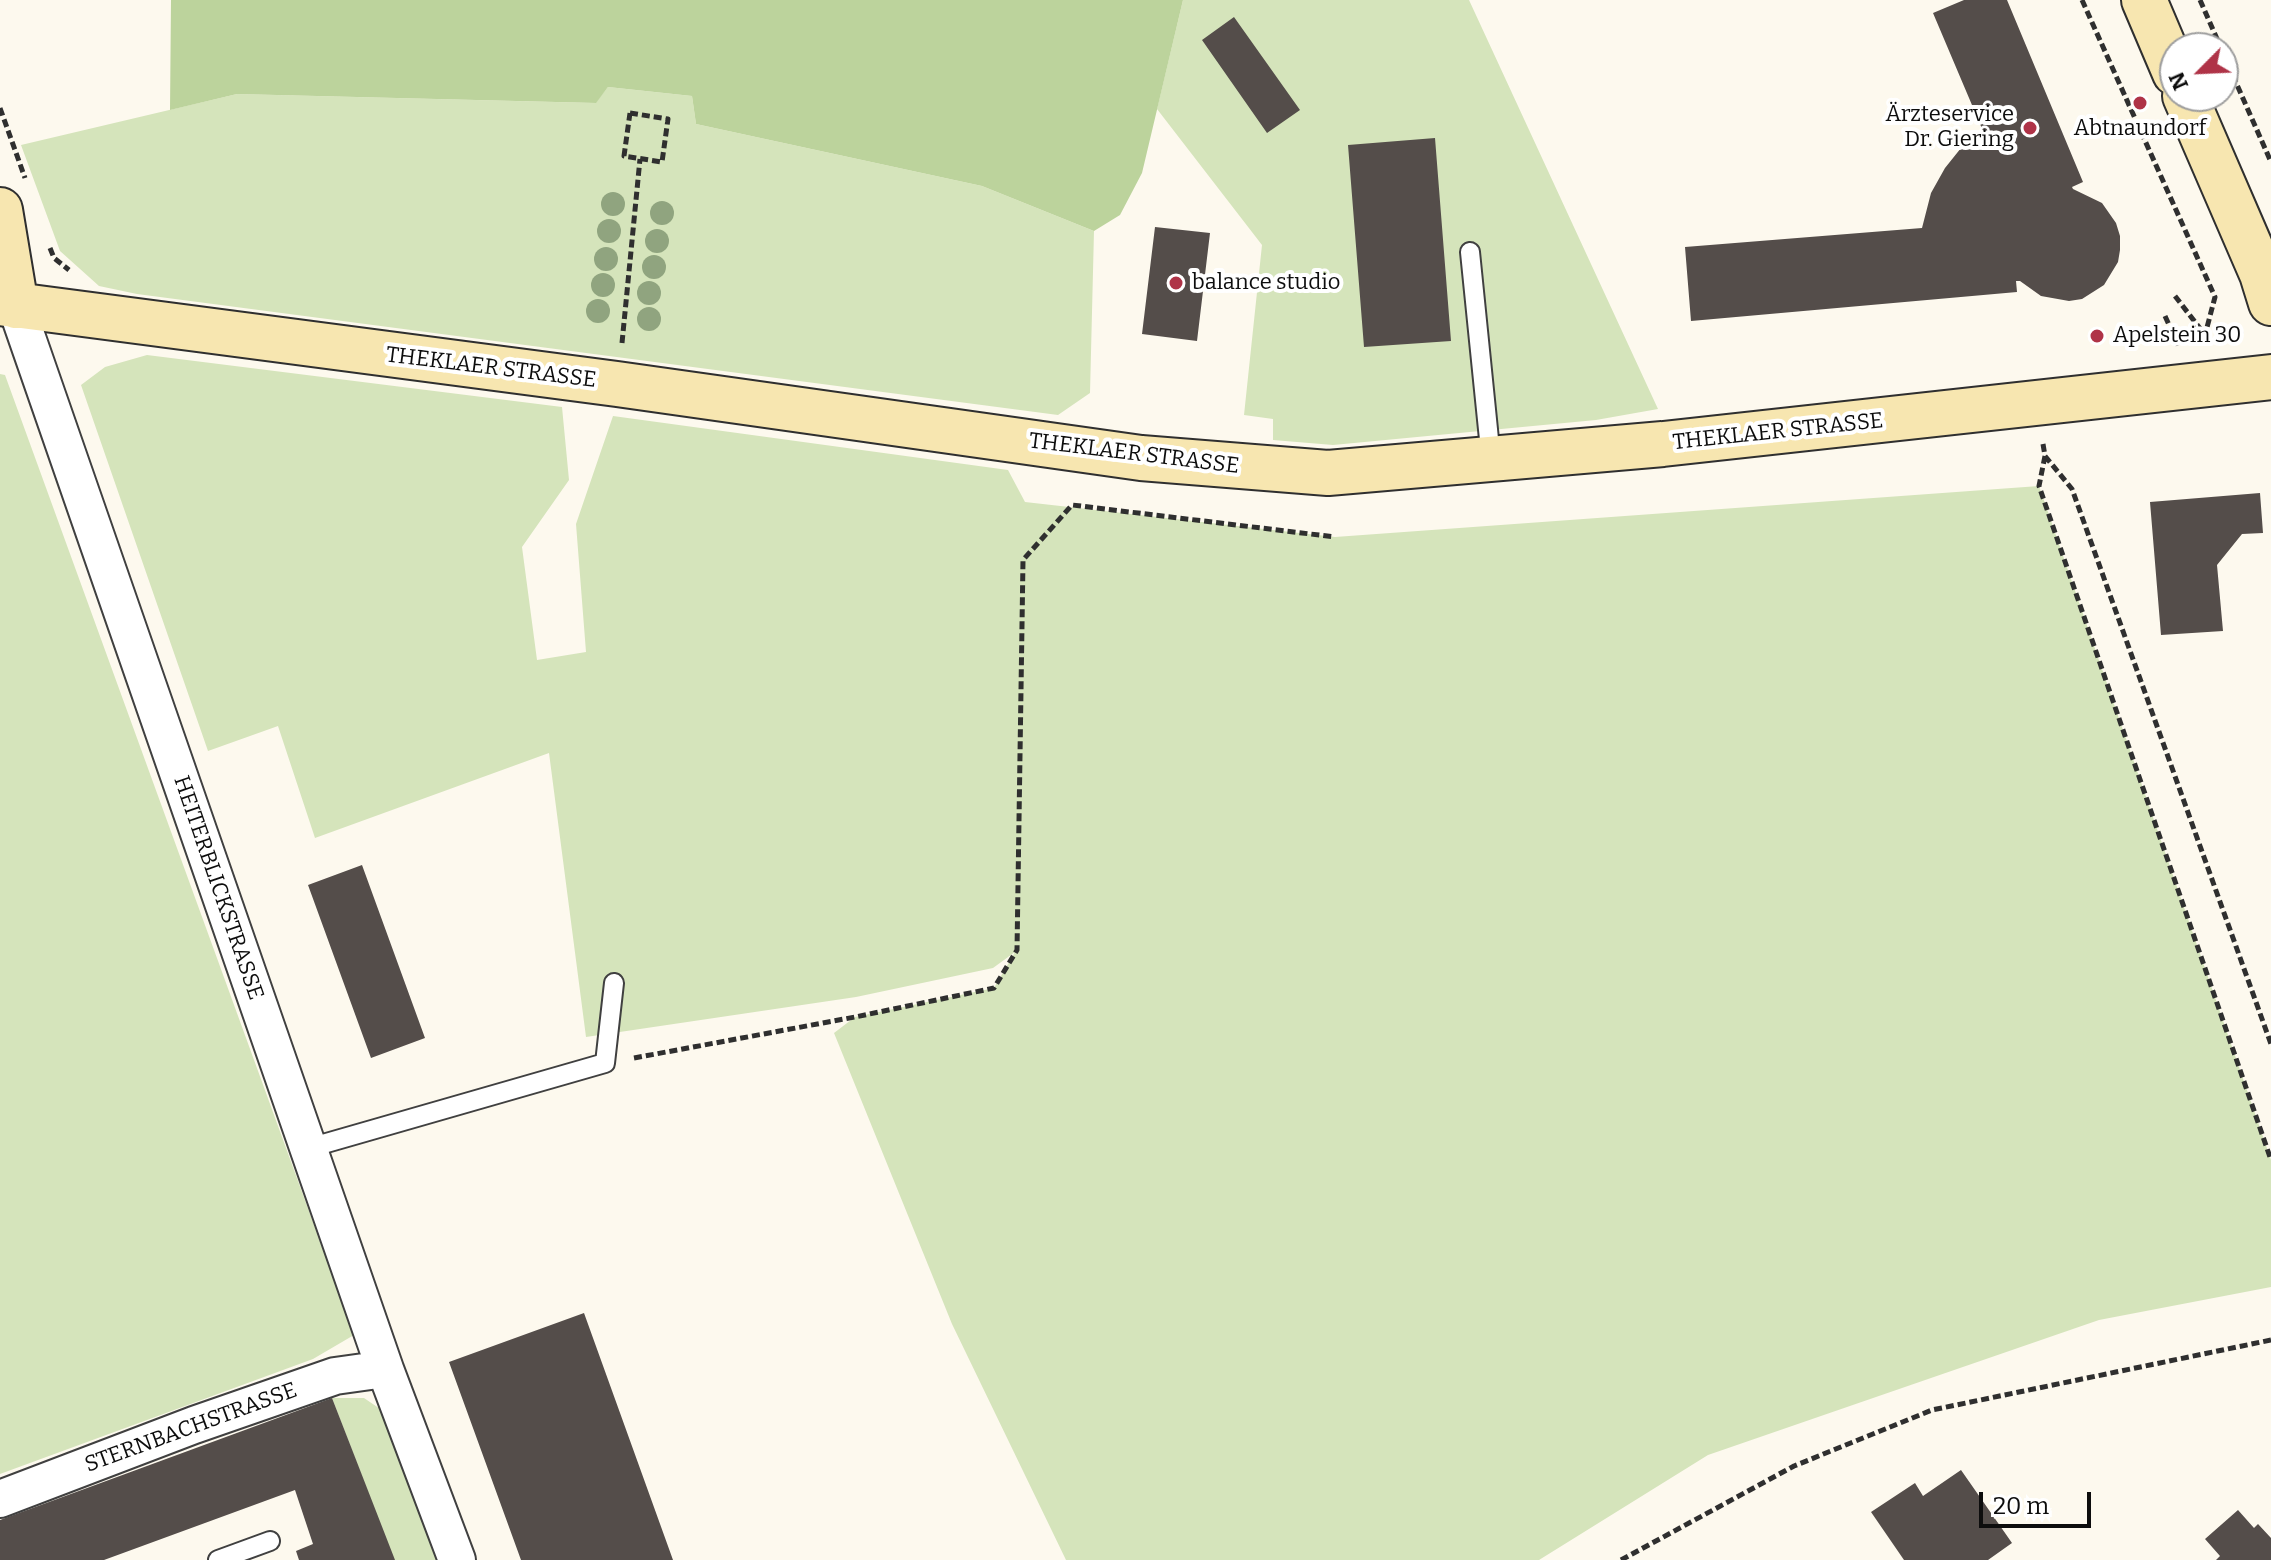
<!DOCTYPE html>
<meta charset="utf-8">
<style>
body{margin:0}
#map{position:relative;width:2271px;height:1560px;overflow:hidden;background:#fdf9ee;font-family:Bitter,serif}
canvas{display:block}
.north{position:absolute;left:2159px;top:32px;width:80px;height:80px;box-sizing:border-box;background:#fff;border:2px solid #9e9e9e;border-radius:50%;rotate:246deg;font-size:22px;font-weight:700;line-height:32px;text-align:center;color:#0d0d0d}
.north::after{content:'';display:block;margin:auto;width:28px;height:36px;background:#af3347;clip-path:polygon(50% 0,100% 100%,50% 72%,0 100%)}
.scale{position:absolute;left:1979px;top:1492px;width:112px;height:36px;box-sizing:border-box;border:4px solid #0d0d0d;border-top:0;padding-left:10px;font-size:24px;line-height:28px;white-space:nowrap;color:#0d0d0d;-webkit-text-stroke:6px #fff;paint-order:stroke}
</style>
<div id="map">
<canvas width="2271" height="1560"></canvas>
<div class="north">N</div>
<div class="scale">20 m</div>
</div>
<script>
const c = document.querySelector('canvas').getContext('2d');
c.lineJoin = 'round';
function fill(path, color) {
  c.fillStyle = color;
  c.fill(path, 'evenodd');
}
function shape(rows) {
  const path = new Path2D();
  for (const r of rows) {
    path.moveTo(r[0], r[1]);
    for (let i = 2; i < r.length; i += 2) path.lineTo(r[i], r[i + 1]);
  }
  return path;
}
function trace(path, color, width, dash) {
  c.strokeStyle = color;
  c.lineWidth = width;
  c.lineCap = dash ? 'butt' : 'round';
  c.setLineDash(dash || []);
  c.stroke(path);
}
function write(font, color, halo, rows, align = 'center') {
  c.font = font + ' Bitter,serif';
  c.lineWidth = 8;
  c.setLineDash([]);
  c.textBaseline = 'middle';
  c.strokeStyle = halo;
  c.fillStyle = color;
  for (const [text, x, y, turn = 0] of rows) {
    c.save();
    c.translate(x, y);
    c.rotate((+turn || 0) * Math.PI / 180);
    c.textAlign = isNaN(turn) ? turn : align;
    if (halo) c.strokeText(text, 0, 0);
    c.fillText(text, 0, 0);
    c.restore();
  }
}
fill(shape([
 [1183,0,1469,0,1658,409,1596,420,1333,445,1273,440,1273,419,1244,415,1262,245,1157,109],
 [608,87,692,96,696,124,982,186,1094,231,1090,393,1058,415,137,294,99,286,60,251,21,145,237,94,595,103],
 [147,355,562,407,569,480,522,547,537,660,586,652,576,524,613,416,1008,470,1025,502,1335,537,2039,486,2271,1160,2271,1287,2099,1320,1708,1455,1539,1560,1066,1560,952,1324,834,1033,855,1017,994,988,1015,952,993,968,856,997,586,1037,549,753,315,838,278,726,208,751,81,385,105,367],
 [0,374,5,375,354,1335,313,1359,0,1474],
 [332,1398,364,1398,392,1417,438,1560,394,1560]
]), '#d5e4bb');
fill(shape([
 [171,0,1183,0,1142,173,1120,215,1094,231,982,186,696,124,692,96,608,87,596,103,237,94,170,110]
]), '#bcd39c');
fill(shape([
 [1964,0,2007,0,2083,182,2072,187,2073,189,2102,203,2116,223,2120,236,2120,250,2118,262,2104,285,2082,299,2069,301,2041,296,2020,281,2016,281,2017,292,1691,321,1685,247,1922,228,1931,193,1945,168,1961,148,1983,131,1933,13],
 [1234,17,1300,110,1267,133,1202,40],
 [1435,138,1451,341,1364,347,1348,145],
 [1155,227,1210,233,1197,341,1142,334],
 [2260,493,2263,533,2242,534,2217,565,2223,631,2161,635,2150,502],
 [362,865,425,1038,371,1058,308,885],
 [584,1313,673,1560,521,1560,449,1362],
 [332,1398,395,1560,299,1560,296,1551,313,1544,295,1490,104,1560,0,1560,0,1520],
 [1961,1470,2012,1543,1988,1560,1904,1560,1871,1512,1915,1483,1923,1496],
 [2238,1510,2254,1528,2258,1524,2271,1538,2271,1560,2216,1560,2220,1556,2205,1539]
]), '#544d4a');
const lane = shape([
 [1470,252,1491,459],
 [309,1148,605,1063,614,983],
 [218,1560,270,1541]
]);
const street = shape([
 [16,306,385,1369,457,1560],
 [0,1499,194,1425,335,1376,385,1369]
]);
const secondary = shape([
 [2144,0,2175,73],
 [2185,96,2262,274,2271,303],
 [0,210,16,306],
 [0,303,617,384,1141,458,1328,473,1663,444,2271,377]
]);
trace(lane, '#404040', 22);
trace(street, '#404040', 40);
trace(secondary, '#2f2f2f', 48);
trace(shape([
 [2082,0,2215,297,2205,335,2189,343],
 [2200,0,2221,48],
 [2223,53,2271,162],
 [0,108,25,178],
 [630,113,668,119,662,162,624,156,630,113],
 [50,248,54,258,69,270],
 [2175,296,2205,335,2243,331],
 [2165,316,2179,347],
 [622,343,640,159],
 [2043,444,2045,456,2072,489,2271,1044],
 [2045,456,2039,486,2271,1160],
 [634,1058,855,1017,994,988,1017,950,1023,560,1072,505,1335,537],
 [1621,1560,1794,1466,1932,1410,2271,1340]
]), '#2f2f2f', 5, [8, 4]);
trace(lane, '#fff', 18);
trace(street, '#fff', 36);
trace(secondary, '#f7e6b0', 44);
c.fillStyle = '#90a47f';
for (const [x, y] of [
 [613,204],
 [662,213],
 [609,231],
 [657,241],
 [606,259],
 [654,267],
 [603,285],
 [649,293],
 [598,311],
 [649,319]
]) {
  c.beginPath();
  c.arc(x, y, 12, 0, 2 * Math.PI);
  c.fill();
}
for (const [x, y, r, color] of [
 [2140,103,8,"#af3347"],
 [2030,128,8,"#af3347"],
 [1176,283,8,"#af3347"],
 [2097,336,8,"#af3347"]
]) {
  const dot = new Path2D();
  dot.arc(x, y, r, 0, 2 * Math.PI);
  c.fillStyle = color;
  c.fill(dot);
  trace(dot, '#fff', 3);
}
write('22px', '#0d0d0d', '#fff', [
 ["Ärzteservice",2014,115,"right"],
 ["Dr. Giering",2014,140,"right"],
 ["Abtnaundorf",2140,129,"center"],
 ["balance studio",1192,283],
 ["Apelstein 30",2113,336]
], 'left');
write('22px', '#0d0d0d', '#fff', [
 ["THEKLAER STRASSE",491,368,7],
 ["THEKLAER STRASSE",1778,432,-6],
 ["THEKLAER STRASSE",1134,454,7],
 ["HEITERBLICKSTRASSE",218,888,71],
 ["STERNBACHSTRASSE",191,1428,-20]
]);
</script>
